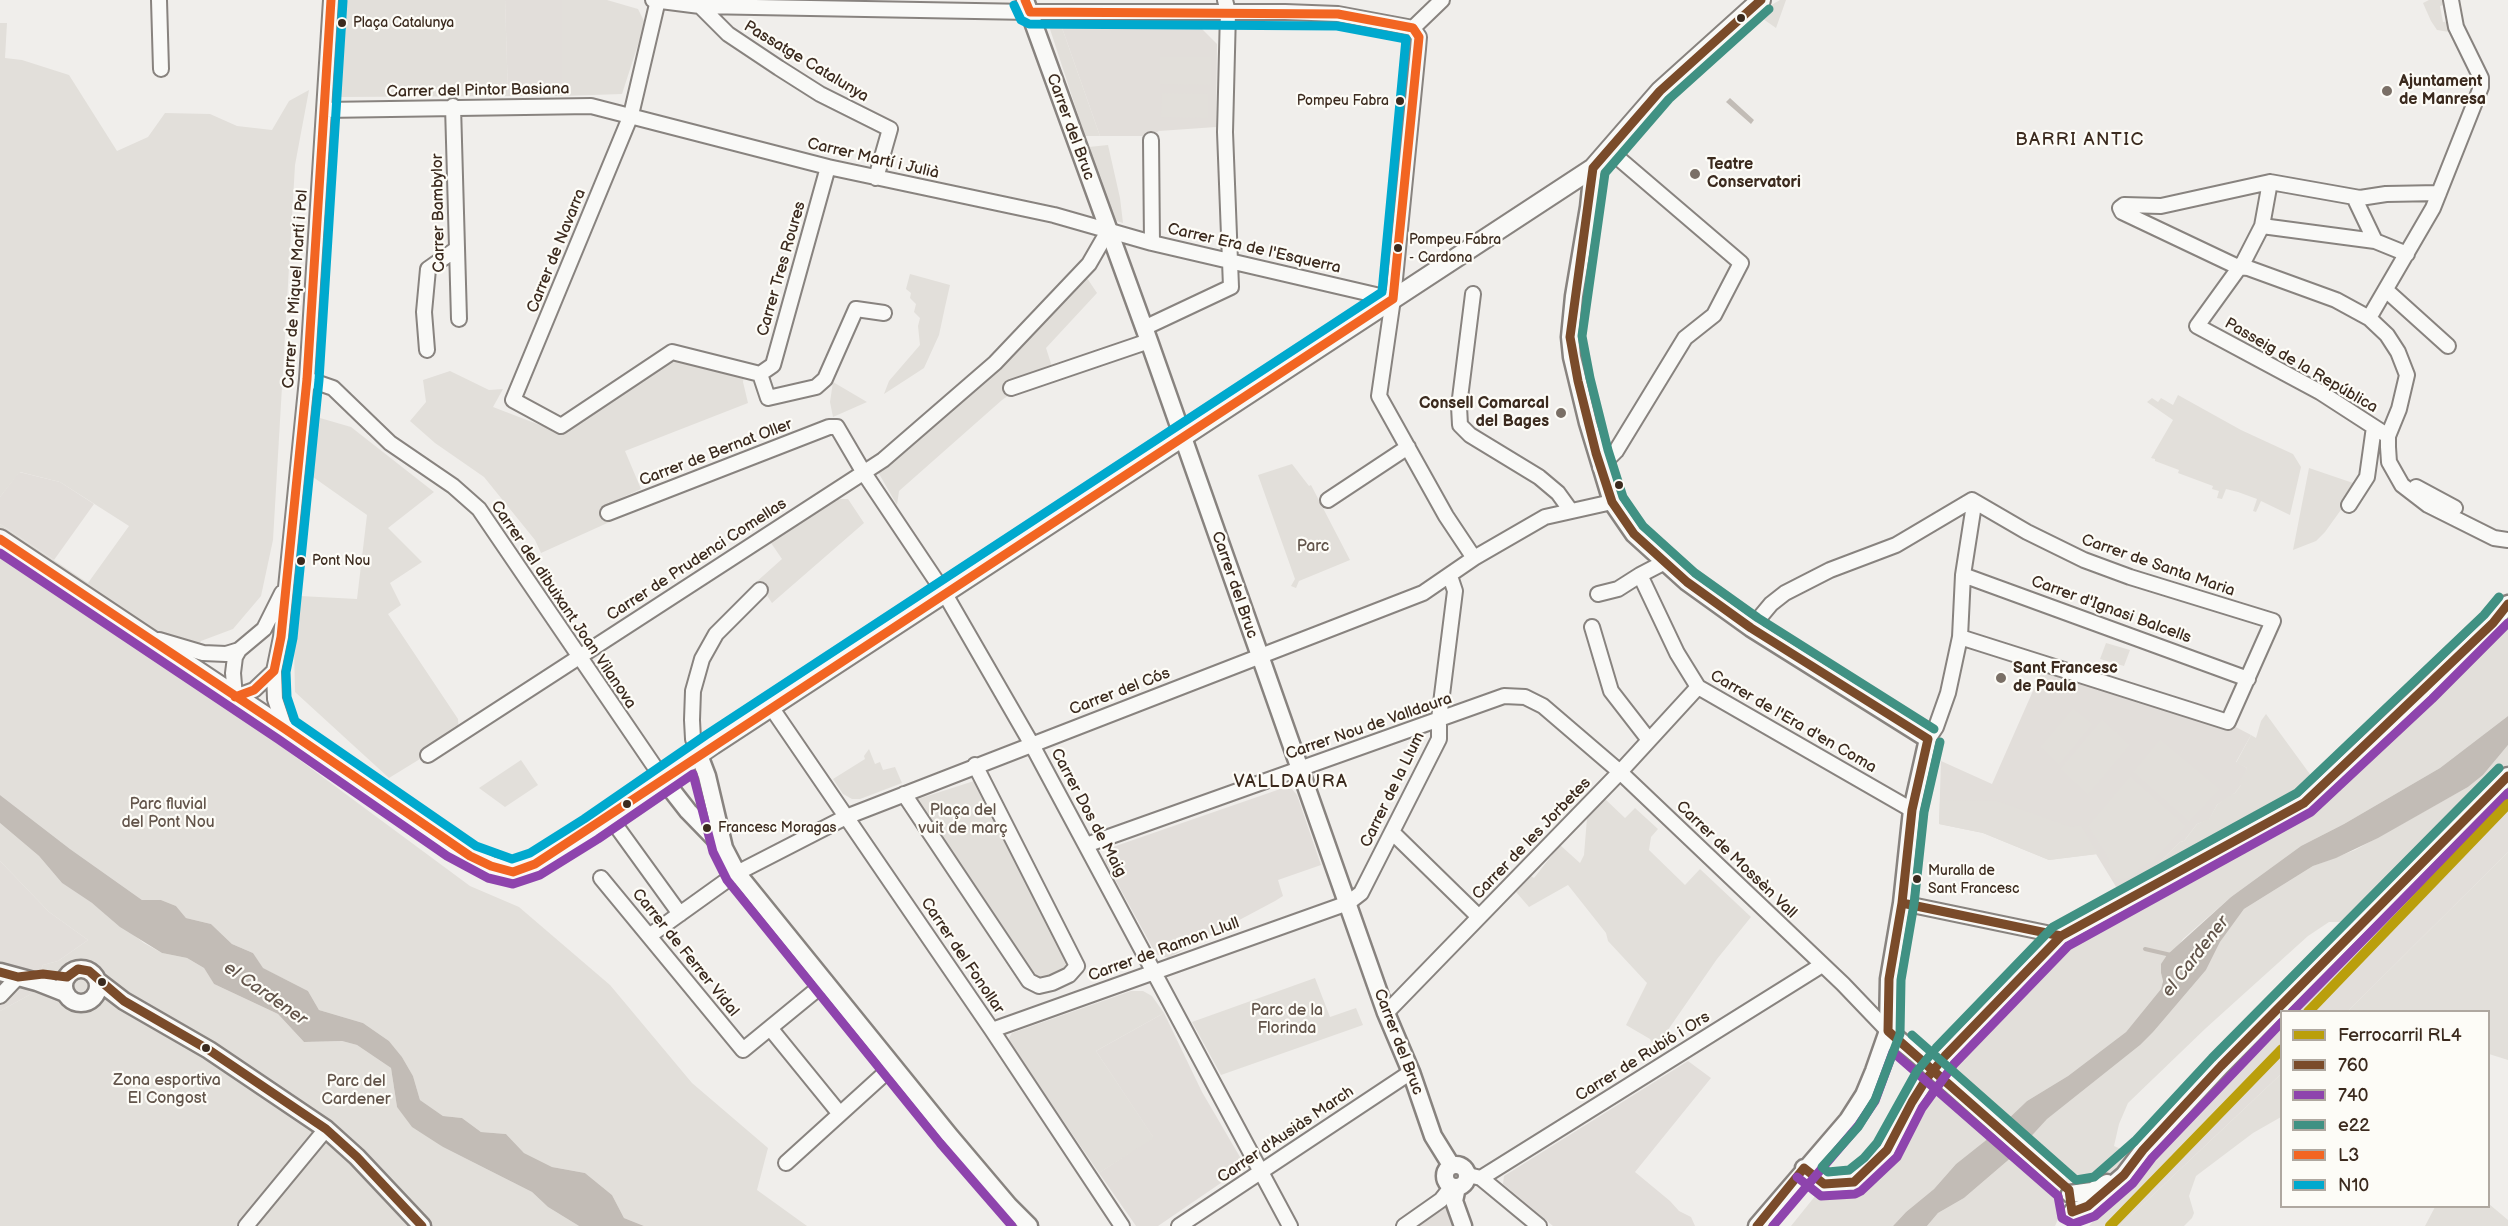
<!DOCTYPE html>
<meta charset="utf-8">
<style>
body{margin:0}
#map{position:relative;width:2508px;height:1226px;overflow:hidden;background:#f0eeeb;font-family:"Balsamiq Sans",sans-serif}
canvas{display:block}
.legend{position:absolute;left:2280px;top:1010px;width:210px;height:198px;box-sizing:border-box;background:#fdfcf7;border:2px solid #afa8a0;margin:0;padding:8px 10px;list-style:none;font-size:18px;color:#3b2a1e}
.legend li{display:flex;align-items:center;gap:12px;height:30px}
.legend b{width:30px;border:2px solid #afa8a0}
</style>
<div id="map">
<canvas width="2508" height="1226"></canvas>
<ul class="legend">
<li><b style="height:8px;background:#ba9f0c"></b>Ferrocarril RL4</li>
<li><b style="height:8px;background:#7a4b2a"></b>760</li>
<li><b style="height:8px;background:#8e44ad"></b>740</li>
<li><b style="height:8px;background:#409183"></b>e22</li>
<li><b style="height:8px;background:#f26522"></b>L3</li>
<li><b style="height:8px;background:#00a9ce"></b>N10</li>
</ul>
</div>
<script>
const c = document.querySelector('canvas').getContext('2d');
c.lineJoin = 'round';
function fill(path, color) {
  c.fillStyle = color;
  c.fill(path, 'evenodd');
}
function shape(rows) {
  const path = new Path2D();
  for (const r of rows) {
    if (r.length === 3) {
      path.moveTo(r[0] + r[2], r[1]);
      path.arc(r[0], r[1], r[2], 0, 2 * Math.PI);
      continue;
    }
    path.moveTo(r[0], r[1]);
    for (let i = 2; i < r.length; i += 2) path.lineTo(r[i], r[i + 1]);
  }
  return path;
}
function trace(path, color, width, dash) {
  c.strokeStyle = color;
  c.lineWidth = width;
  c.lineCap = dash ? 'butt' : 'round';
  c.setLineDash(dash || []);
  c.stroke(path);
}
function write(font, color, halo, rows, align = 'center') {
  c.font = font + ' "Balsamiq Sans",sans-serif';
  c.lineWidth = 4.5;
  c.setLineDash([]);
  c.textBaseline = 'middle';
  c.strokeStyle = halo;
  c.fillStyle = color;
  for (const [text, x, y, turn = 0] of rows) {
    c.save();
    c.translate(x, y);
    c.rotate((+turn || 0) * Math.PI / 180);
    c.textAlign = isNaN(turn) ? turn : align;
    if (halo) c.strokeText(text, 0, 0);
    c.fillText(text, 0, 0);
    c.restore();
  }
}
fill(shape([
 [505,0,562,0,562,96,508,96],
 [1060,22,1195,22,1217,44,1216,127,1159,131,1151,136,1100,136],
 [19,472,60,482,94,504,54,560,0,524,0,497],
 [2043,668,2227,729,2230,724,2251,735,2236,762,2247,768,2241,785,2235,793,2217,805,2209,820,2197,824,2184,841,2180,842,2159,863,2118,890,2096,854,2049,860,1983,833,1939,824,1941,761,1992,784],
 [1286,787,1292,789,1297,795,1321,865,1278,880,1283,896,1275,901,1168,958,1156,954,1105,861,1110,848],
 [2508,791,2508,852,2348,1011,2292,1012],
 [0,861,49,912,88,940,58,961,43,965,31,994,0,1011],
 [1164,1013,1202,1092,1240,1157,1237,1172,1158,1226,1136,1226,1099,1173,1153,1137,1096,1051],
 [2281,1022,2281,1074,2120,1226,2089,1226,2218,1085],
 [1688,1061,1711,1078,1635,1172,1670,1201,1679,1211,1691,1217,1695,1226,1553,1226,1503,1184,1504,1176],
 [1449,1205,1456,1226,1419,1226]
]), '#e2deda');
fill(shape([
 [347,0,505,0,508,96,341,97,336,87,341,10],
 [562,0,607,0,638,9,645,23,622,94,562,96],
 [1780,0,1786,0,1776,28,1756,14],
 [2429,0,2446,0,2447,4,2440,6,2443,22,2450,21,2453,30,2449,32,2437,30,2431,21,2423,3],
 [1060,22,1100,136,1085,136,1048,23],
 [0,23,7,23,5,58,22,60,69,75,117,151,148,137,165,113,210,114,237,126,272,130,289,101,309,90,295,165,273,540,261,596,233,629,201,641,178,673,251,724,470,886,519,907,610,985,692,1083,768,1148,757,1190,807,1226,644,1226,624,1218,612,1195,585,1173,552,1167,524,1153,506,1134,481,1132,462,1118,443,1116,420,1100,413,1076,402,1057,389,1041,363,1023,319,1010,308,991,262,968,253,953,232,944,211,924,186,918,176,906,161,900,142,900,70,849,0,795,0,524,88,583,129,526,60,482,20,472,0,497],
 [1160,57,1211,57,1211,85,1160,84],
 [1162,93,1208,94,1208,118,1161,117],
 [1108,145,1120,198,1123,223,1113,220,1089,147],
 [910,274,950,285,945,307,939,335,924,368,884,394,889,381,920,345,918,326,920,318,914,312,916,304,910,298,911,293,906,289],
 [1087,278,1097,293,1046,348,1056,379,1012,393,1002,400,899,491,897,505,878,472,974,390],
 [671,359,744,375,743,382,748,403,625,451,641,489,608,504,614,520,541,553,535,540,484,477,435,443,410,421,426,402,423,380,450,371,489,390,503,389,493,407,558,432,604,405],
 [833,382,867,402,833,417,830,402],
 [2178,395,2241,430,2293,454,2301,467,2290,515,2261,501,2256,512,2253,511,2257,499,2238,492,2226,489,2222,499,2217,498,2219,491,2212,489,2213,486,2178,473,2179,470,2155,461,2155,459,2151,458,2173,420,2147,402,2152,398,2158,402,2161,398,2173,405],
 [320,418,351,427,434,492,388,528,422,562,390,583,401,605,388,614,458,719,459,735,389,778,295,692,294,647,300,596,357,599,367,515,313,477],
 [1292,464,1309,486,1311,485,1350,560,1299,581,1296,588,1291,586,1295,579,1258,475],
 [2309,468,2356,484,2343,507,2325,532,2316,541,2293,550],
 [837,499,848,499,864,523,772,603,766,594,754,584,782,559,771,543],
 [2508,617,2508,716,2440,768,2344,824,2301,846,2231,897,2183,939,2161,973,2163,980,2161,989,2126,1032,2068,1076,2027,1101,1985,1141,1956,1164,1934,1189,1906,1212,1893,1226,1791,1226,1816,1195,1856,1188,1866,1183,1878,1174,1890,1156,1929,1087,2039,967,2067,942,2253,838,2418,706],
 [2106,643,2130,650,2124,666,2100,659],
 [2073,708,2093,724,2059,765,2040,747],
 [2266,714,2312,777,2295,795,2216,841,2119,892,2118,890,2159,863,2180,842,2184,841,2197,824,2209,819,2217,805,2228,796,2235,793,2241,785,2238,783,2247,768,2236,763,2251,735,2256,738,2261,721],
 [2102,719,2130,745,2088,795,2060,769],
 [2160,739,2220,789,2189,822,2133,772],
 [2508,745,2508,764,2348,928,2342,922,2329,922,2308,936,2206,1028,2128,1103,2119,1124,2114,1146,2130,1153,2115,1170,2104,1177,2088,1181,2069,1175,2056,1166,2045,1179,2057,1194,2059,1201,2059,1217,2055,1226,1927,1226,1938,1213,1964,1198,2013,1156,2046,1119,2154,1031,2206,970,2220,942,2244,909,2313,866,2355,850,2468,787,2483,775],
 [869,749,875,764,880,762,883,770,895,767,902,783,860,799,852,799,843,794,833,779,865,759,864,756],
 [521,760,538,785,505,807,479,788],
 [2130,776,2186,826,2154,860,2141,866,2137,873,2130,878,2121,879,2115,878,2110,870,2109,859,2088,826],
 [974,781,1068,955,1069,964,1063,974,1037,980,1031,974,915,800],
 [1605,799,1625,818,1635,808,1658,829,1651,837,1649,850,1685,885,1700,869,1751,917,1717,959,1661,1040,1668,1046,1657,1053,1650,1039,1626,1025,1647,983,1608,941,1606,933,1568,885,1529,907,1516,892,1531,876,1534,878,1560,845,1580,863,1584,855,1587,818],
 [1940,800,1997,801,2070,827,2081,825,2098,854,2049,860,1983,833,1939,824],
 [0,823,39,856,62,883,92,903,144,943,162,953,187,958,204,968,214,984,278,1014,304,1042,342,1041,357,1045,391,1068,397,1107,443,1147,532,1192,548,1207,579,1226,0,1226,0,1011,31,994,43,965,58,961,88,940,49,912,0,861],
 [2508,852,2508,1060,2489,1054,2488,1012,2348,1011],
 [1315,978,1330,1017,1356,1008,1363,1025,1221,1075,1192,1022],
 [1131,991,1143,991,1152,996,1164,1013,1096,1051,1154,1138,1099,1173,1011,1045,1009,1038,1012,1033],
 [2281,1074,2281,1117,2253,1133,2196,1176,2189,1196,2194,1213,2192,1218,2184,1226,2120,1226],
 [2489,1204,2508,1220,2508,1226,2425,1226,2435,1207,2488,1206]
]), '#e2dfda');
fill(shape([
 [1730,98,1754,120,1751,124,1726,102],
 [2508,716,2508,745,2483,775,2468,787,2378,838,2336,858,2313,866,2244,909,2220,942,2206,970,2154,1031,2140,1045,2047,1119,2013,1156,1964,1198,1938,1213,1927,1226,1893,1226,1906,1212,1934,1189,1956,1164,1985,1141,2027,1101,2068,1076,2126,1032,2161,989,2163,981,2161,973,2161,964,2167,955,2231,897,2301,846,2344,824,2440,768],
 [0,795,70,849,142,900,161,900,176,906,186,918,211,924,232,944,253,953,263,968,308,991,319,1010,363,1023,389,1041,402,1057,413,1076,420,1100,443,1116,462,1118,481,1132,506,1134,524,1153,552,1167,585,1173,612,1195,624,1218,644,1226,579,1226,548,1207,532,1192,443,1147,412,1127,397,1107,391,1068,357,1045,342,1041,304,1042,278,1014,214,984,204,968,187,958,162,953,120,927,92,903,62,883,39,856,0,823]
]), '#c2bcb6');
trace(shape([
 [2145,949,2171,955]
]), '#c2bcb6', 4);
const minor = shape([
 [159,0,161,69],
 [653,0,700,6,1030,12,1285,12,1338,14,1413,28],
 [658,0,631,115,513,400,561,426,672,352,760,374],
 [700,6,728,34,779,68,820,94,890,129,876,178],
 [1413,28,1419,37,1418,49,1393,299,1379,396,1446,516,1474,558],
 [1413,28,1442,0],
 [453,106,459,319],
 [324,110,591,106,828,167,1054,215,1152,243,1393,299],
 [1151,140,1152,243],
 [2270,182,2262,226,2244,261,2197,326,2320,392,2388,436],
 [2354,197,2375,241],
 [2120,208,2122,212,2238,267,2248,268,2336,300,2369,318,2387,335,2398,352,2407,375,2399,409,2388,436,2388,447,2389,462,2402,485,2428,505,2494,538,2508,540],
 [2120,208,2124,205,2161,206,2270,182,2360,198,2386,194,2439,193],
 [2262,226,2375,241,2407,254],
 [2387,291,2448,346],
 [1473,294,1459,406,1460,425,1470,435,1539,477,1558,493,1571,511],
 [2369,318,2433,208,2481,87,2481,78,2456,27,2451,0],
 [1144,328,1231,287,1225,132,1228,12,1225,0],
 [427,350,424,312,428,269,455,250],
 [760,374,773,365,828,167],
 [760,374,768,398,816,387,825,379,856,309,884,313],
 [307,379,333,388,390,443,453,486,479,509,663,779],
 [1011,388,1149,341],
 [1600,467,1616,451,1685,338,1714,315,1741,263,1610,151],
 [2416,487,2455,508],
 [1328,500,1408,447],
 [2349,505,2367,477,2374,427],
 [608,513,829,427,837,427,864,473,945,594,1031,743,1290,1226],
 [1665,562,1640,575,1677,653,1698,687,1912,810],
 [1963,575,2248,679],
 [1598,594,1618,589,1640,575],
 [1592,627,1611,691,1649,740],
 [1751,628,1771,604,1785,593,1830,570,1896,545,1972,500],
 [1960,637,2228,722,2273,621,2130,577,2084,560,2027,532,1972,500],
 [159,640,203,653,226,654,239,650,264,629,282,593],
 [239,650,235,657,233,673,235,697,254,690,274,671],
 [771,707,992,1030,1122,1226],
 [285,729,275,699,274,671,281,637,307,379,331,0],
 [1928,739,1936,727,1948,693,1960,637,1963,575,1973,511,1972,500],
 [428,755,883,460,995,363,1089,264,1108,231],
 [699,755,693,739,692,720,693,691,702,659,716,634,760,590],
 [904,794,1029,981,1039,986,1052,983,1069,975,1077,966,975,765],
 [609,816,680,914],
 [1392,832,1479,917],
 [1086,845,1504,696,1525,697,1543,706,1620,772,1843,984,1888,1031],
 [601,878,743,1050,826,982],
 [1902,903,2061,936],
 [649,936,737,873,846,817,1423,593,1474,558,1545,517,1612,502],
 [0,996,18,977],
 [1386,1013,1620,772,1698,687],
 [770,1028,840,1114],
 [992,1030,1348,903,1361,893,1439,739,1439,719,1455,591,1450,576],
 [786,1163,893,1066],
 [1468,1175,1481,1178,1539,1226],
 [1481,1178,1822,965],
 [246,1226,326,1129],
 [1179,1226,1411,1072],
 [1404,1226,1441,1200,1452,1186]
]);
const tertiary = shape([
 [1025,0,1149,341,1386,1013,1411,1072,1433,1136,1451,1165],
 [1593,168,1589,207,1574,296,1570,337,1572,357,1588,423,1612,502,1634,534,1687,582,1751,628,1928,739,1912,810,1902,903,1889,979,1888,1031,1874,1071,1864,1095,1848,1120,1757,1226],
 [699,755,707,776,724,848,737,873,949,1135,1009,1206,1029,1226],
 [663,779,688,811,724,848],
 [81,986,17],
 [0,972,37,982,65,993],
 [98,981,124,1001,209,1050,326,1129,357,1157,422,1226],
 [1888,1031,1915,1053],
 [1456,1176,11],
 [1804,1168,1824,1184,1854,1182,1887,1150,1912,1102,1927,1078,1945,1056,2061,936,2304,803,2424,690,2493,623,2508,604],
 [1457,1187,1454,1201,1463,1226],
 [2070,1194,2092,1191,2107,1183],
 [2072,1212,2088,1206,2124,1175,2143,1150,2221,1066,2508,776]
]);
const secondary = shape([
 [0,539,285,729,470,856,491,866,513,872,517,870,535,864,591,829,713,745,1593,168,1660,91,1761,0]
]);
trace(minor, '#88837f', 18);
trace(tertiary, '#88837f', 21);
trace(secondary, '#88837f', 22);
trace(minor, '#f9f9f7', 14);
trace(tertiary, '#f9f9f7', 16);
trace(secondary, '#f9f9f7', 18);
const tertiaryBridge = shape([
 [1915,1053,2058,1180]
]);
trace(tertiaryBridge, '#88837f', 21, []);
trace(tertiaryBridge, '#f9f9f7', 16);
trace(shape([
 [1761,0,1660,91,1593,168,1570,337,1578,381,1596,453,1612,502,1634,534,1687,582,1751,628,1928,739],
 [1928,739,1912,810,1902,903,1889,979,1888,1031,2069,1190,2072,1212,2088,1206,2124,1175,2143,1150,2221,1066,2508,776],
 [1902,903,2061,936],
 [0,972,18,977,43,974,67,977,78,969,89,971,124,1001,209,1050,326,1129,357,1157,422,1226],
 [1804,1168,1824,1184,1854,1182,1887,1150,1912,1102,1927,1078,1945,1056,2061,936,2304,803,2493,623,2508,604],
 [1757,1226,1804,1168]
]), '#7a4b2a', 9);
trace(shape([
 [0,553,278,739,447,856,488,878,513,884,540,875,598,839,693,774,713,852,727,880,940,1143,1012,1226],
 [2292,1012,2508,793],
 [1797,1177,1821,1196,1855,1194,1861,1191,1897,1157,1922,1108,1954,1064,2068,946,2311,812,2432,699,2508,623],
 [1773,1226,1858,1126,1875,1101,1893,1052,2058,1196,2062,1218,2073,1224,2095,1216,2133,1183,2152,1158,2282,1022]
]), '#8e44ad', 9);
trace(shape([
 [1769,9,1669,99,1605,173,1582,336,1590,378,1608,450,1623,497,1643,526,1695,573,1758,618,1934,729],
 [1940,742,1924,812,1914,904,1901,980,1900,1034,1875,1100,1858,1127,1822,1167,1828,1172,1849,1170,1864,1158,1877,1143,1917,1071,1936,1048,2053,927,2297,793,2484,615,2499,597],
 [1912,1035,2076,1180,2094,1177,2135,1141,2212,1058,2499,768]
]), '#409183', 9);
trace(shape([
 [0,539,285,729,470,856,491,866,513,872,535,864,1393,299,1419,37,1413,28,1338,14,1030,12,1025,0],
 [235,697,254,690,274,671,281,637,307,379,331,0]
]), '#f26522', 9);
trace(shape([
 [343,1,319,380,293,638,286,672,287,697,295,721,476,846,512,859,530,853,584,819,706,735,1382,292,1406,39,1337,26,1029,24,1021,20,1014,5]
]), '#00a9ce', 9);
trace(shape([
 [2308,1012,2508,804],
 [2110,1226,2282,1049]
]), '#ba9f0c', 10);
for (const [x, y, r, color] of [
 [1741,18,5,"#3b2a1e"],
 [342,23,5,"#3b2a1e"],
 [2387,91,6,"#7a6f66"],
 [1400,101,5,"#3b2a1e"],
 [1695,174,6,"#7a6f66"],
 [1398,248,5,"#3b2a1e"],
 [1561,413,6,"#7a6f66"],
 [1619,485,5,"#3b2a1e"],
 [301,561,5,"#3b2a1e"],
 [2001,678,6,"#7a6f66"],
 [627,804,5,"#3b2a1e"],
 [707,828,5,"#3b2a1e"],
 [1917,879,5,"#3b2a1e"],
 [102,982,5,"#3b2a1e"],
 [206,1048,5,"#3b2a1e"]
]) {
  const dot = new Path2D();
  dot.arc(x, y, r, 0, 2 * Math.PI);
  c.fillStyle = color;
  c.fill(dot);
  trace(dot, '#fdfcf7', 2);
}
write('14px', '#3b2a1e', '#fdfcf7', [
 ["Plaça Catalunya",353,23],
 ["Pompeu Fabra",1389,101,"right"],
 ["Pompeu Fabra",1409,240],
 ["- Cardona",1409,258],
 ["Pont Nou",312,561],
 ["Francesc Moragas",718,828],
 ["Muralla de",1928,871],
 ["Sant Francesc",1928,889]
], 'left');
write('16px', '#3b2a1e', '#fdfcf7', [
 ["Passatge Catalunya",806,62,31],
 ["Carrer del Pintor Basiana",478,91,-1],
 ["Carrer del Bruc",1070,127,70],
 ["Carrer Martí i Julià",873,159,13],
 ["Carrer Bambylor",439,213,-91],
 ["Carrer Era de l'Esquerra",1254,249,13],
 ["Carrer de Navarra",557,251,-68],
 ["Carrer Tres Roures",782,269,-74],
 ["Carrer de Miquel Martí i Pol",296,289,-86],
 ["Passeig de la República",2301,366,30],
 ["Carrer de Bernat Oller",716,453,-21],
 ["Carrer de Prudenci Comellas",697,560,-33],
 ["Carrer de Santa Maria",2158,566,19],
 ["Carrer del Bruc",1234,585,71],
 ["Carrer del dibuixant Joan Vilanova",563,605,56],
 ["Carrer d'Ignasi Balcells",2111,610,20],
 ["Carrer del Cós",1120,692,-21],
 ["Carrer de l'Era d'en Coma",1793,722,30],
 ["Carrer Nou de Valldaura",1369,727,-19],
 ["Carrer de la Llum",1393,790,-64],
 ["Carrer Dos de Maig",1088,813,62],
 ["Carrer de les Jorbetes",1532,839,-46],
 ["Carrer de Mossèn Vall",1736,860,44],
 ["Carrer de Ramon Llull",1164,950,-20],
 ["Carrer de Ferrer Vidal",685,953,51],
 ["Carrer del Fonollar",962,956,56],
 ["Carrer del Bruc",1398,1042,69],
 ["Carrer de Rubió i Ors",1643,1057,-32],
 ["Carrer d'Ausiàs March",1286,1135,-34]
]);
write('bold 16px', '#3b2a1e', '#fdfcf7', [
 ["Ajuntament",2399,82],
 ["de Manresa",2399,100],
 ["Teatre",1707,165],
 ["Conservatori",1707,183],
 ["Consell Comarcal",1549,404,"right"],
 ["del Bages",1549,422,"right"],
 ["Sant Francesc",2013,669],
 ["de Paula",2013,687]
], 'left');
write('16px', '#62544a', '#fdfcf7', [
 ["Parc",1313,547],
 ["Parc fluvial",168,805],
 ["del Pont Nou",168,823],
 ["Plaça del",963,811],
 ["vuit de març",963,829],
 ["Parc de la",1287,1011],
 ["Florinda",1287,1029],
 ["Zona esportiva",167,1081],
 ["El Congost",167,1099],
 ["Parc del",356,1082],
 ["Cardener",356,1100]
]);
c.letterSpacing = '1.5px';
write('18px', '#3b2a1e', '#fdfcf7', [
 ["BARRI ANTIC",2080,140],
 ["VALLDAURA",1291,782]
]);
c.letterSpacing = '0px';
write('italic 18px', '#63554b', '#fdfcf7', [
 ["el Cardener",2196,957,-52],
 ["el Cardener",265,994,35]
]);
</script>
